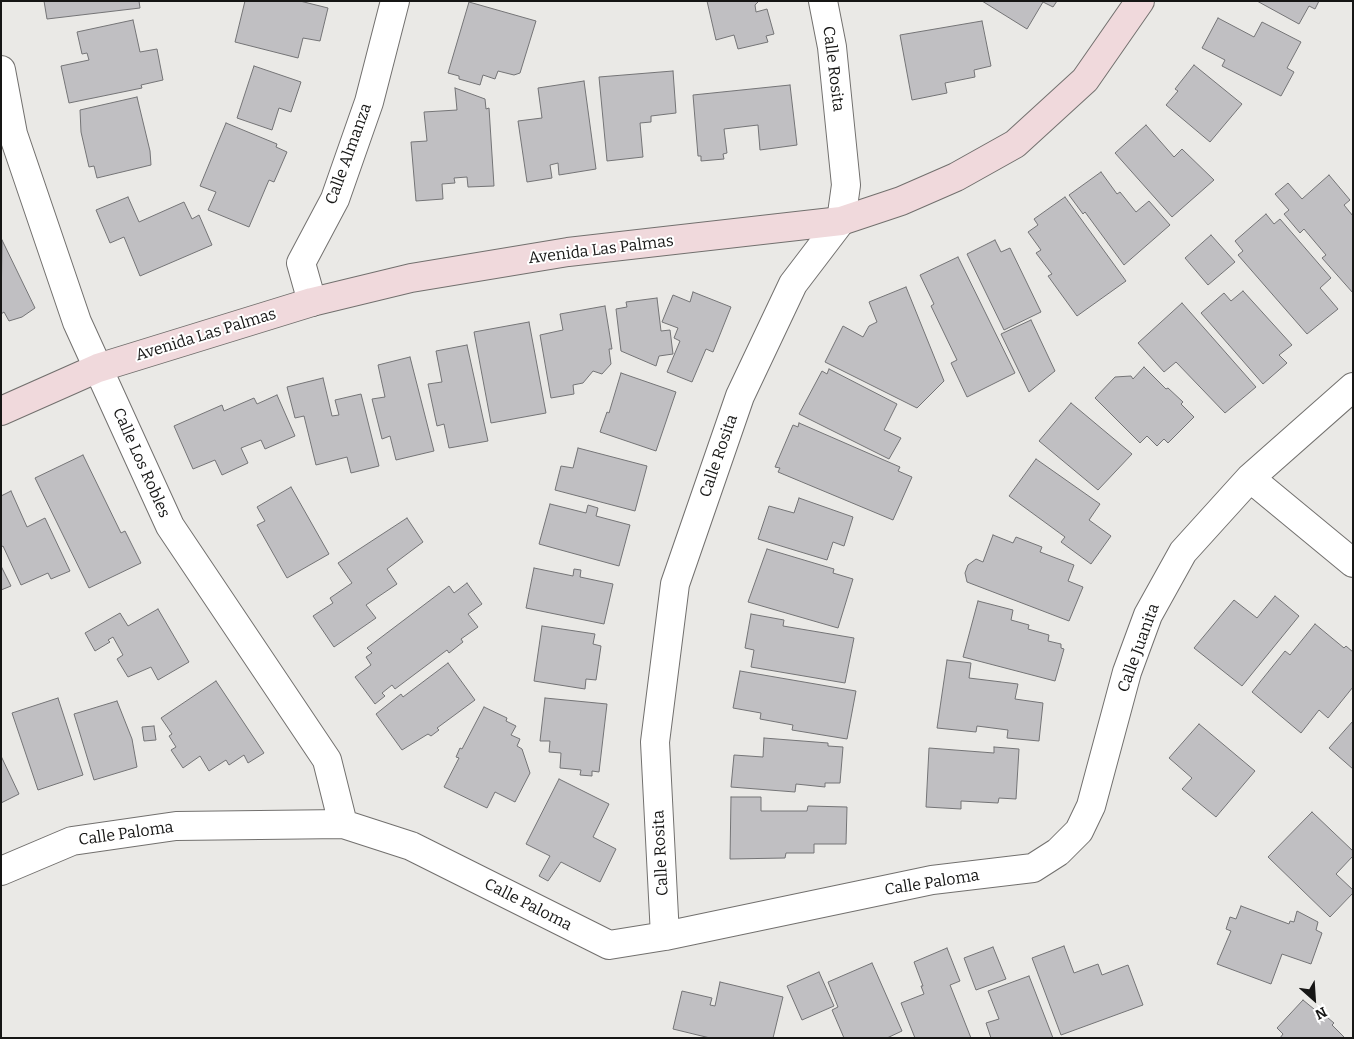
<!DOCTYPE html>
<style>
body{margin:0}
#map{position:relative;width:1354px;height:1039px;overflow:hidden;background:#eae9e6;font-family:Bitter,serif}
canvas{display:block}
.frame{position:absolute;inset:0;border:2px solid #161615;pointer-events:none}
.north{position:absolute;left:1289px;top:974px;width:50px;height:50px;-webkit-text-stroke:4px #fff;paint-order:stroke;rotate:154deg;font-size:14px;font-weight:700;line-height:20px;text-align:center;color:#161615}
.north::after{content:'';display:block;margin:auto;width:18px;height:22px;background:#161615;clip-path:polygon(50% 0,100% 100%,50% 72%,0 100%)}
</style>
<div id="map">
<canvas width="1354" height="1039"></canvas>
<div class="frame"></div>
<div class="north">N</div>
</div>
<script>
const c = document.querySelector('canvas').getContext('2d');
c.lineJoin = 'round';
function fill(path, color) {
  c.fillStyle = color;
  c.fill(path, 'evenodd');
}
function shape(rows) {
  const path = new Path2D();
  for (const r of rows) {
    path.moveTo(r[0], r[1]);
    for (let i = 2; i < r.length; i += 2) path.lineTo(r[i], r[i + 1]);
  }
  return path;
}
function trace(path, color, width, dash) {
  c.strokeStyle = color;
  c.lineWidth = width;
  c.lineCap = dash ? 'butt' : 'round';
  c.setLineDash(dash || []);
  c.stroke(path);
}
function write(font, color, halo, rows, align = 'center') {
  c.font = font + ' Bitter,serif';
  c.lineWidth = 4;
  c.setLineDash([]);
  c.textBaseline = 'middle';
  c.strokeStyle = halo;
  c.fillStyle = color;
  for (const [text, x, y, turn = 0] of rows) {
    c.save();
    c.translate(x, y);
    c.rotate((+turn || 0) * Math.PI / 180);
    c.textAlign = isNaN(turn) ? turn : align;
    if (halo) c.strokeText(text, 0, 0);
    c.fillText(text, 0, 0);
    c.restore();
  }
}
const building = shape([
 [44,1,139,1,140,8,47,19,44,1],
 [245,1,300,1,328,8,320,41,303,38,298,58,235,42,245,1],
 [707,1,759,1,755,5,756,12,767,9,774,34,766,36,768,42,738,49,734,35,716,40,707,1],
 [982,1,1057,1,1053,7,1043,2,1027,29,982,1],
 [1257,1,1319,1,1315,9,1309,6,1299,24,1257,1],
 [469,2,536,21,520,73,514,75,498,71,495,79,483,75,480,85,459,79,459,76,448,73,469,2],
 [1218,18,1254,37,1262,22,1301,42,1287,68,1294,72,1281,96,1222,66,1225,60,1202,48,1218,18],
 [133,20,140,52,157,49,163,80,141,85,142,88,69,103,61,66,89,60,87,53,82,54,77,32,133,20],
 [982,21,991,66,974,70,975,77,945,83,947,93,912,100,900,35,982,21],
 [1194,65,1242,104,1210,142,1166,105,1178,91,1175,89,1194,65],
 [254,66,301,82,291,112,279,108,272,130,237,118,254,66],
 [673,71,676,113,651,116,651,122,640,123,643,157,607,161,599,77,673,71],
 [584,81,596,169,559,175,558,163,550,165,552,178,527,182,518,121,542,118,538,88,584,81],
 [790,85,797,145,760,150,758,125,724,129,727,153,723,154,724,159,701,161,701,156,698,156,693,95,790,85],
 [455,88,485,99,486,109,489,108,494,186,468,187,467,177,454,178,455,183,442,184,443,199,416,201,411,142,427,141,424,112,457,110,455,88],
 [137,97,150,151,151,165,97,178,94,166,89,167,81,132,80,110,137,97],
 [226,123,277,144,276,147,287,152,274,182,269,180,249,227,208,210,216,192,200,186,226,123],
 [1146,125,1174,157,1182,149,1214,180,1172,217,1115,153,1146,125],
 [1101,172,1117,194,1120,192,1136,212,1149,201,1170,225,1124,265,1085,212,1083,214,1069,195,1101,172],
 [1329,175,1350,200,1344,205,1353,216,1353,293,1322,258,1326,255,1304,229,1300,233,1284,214,1289,210,1275,194,1288,183,1302,199,1329,175],
 [128,197,139,222,184,202,192,219,199,215,212,245,140,276,124,237,110,243,96,210,128,197],
 [1065,197,1126,281,1077,316,1048,276,1052,274,1036,253,1041,250,1028,232,1038,225,1034,219,1065,197],
 [1266,214,1274,224,1280,219,1331,278,1320,288,1338,309,1307,334,1238,255,1243,251,1235,241,1266,214],
 [1211,235,1235,262,1208,285,1185,258,1211,235],
 [2,240,35,308,22,317,9,321,4,312,1,314,2,240],
 [995,240,1001,252,1010,248,1041,312,1004,330,967,254,995,240],
 [958,257,1015,373,967,397,951,363,957,360,931,306,934,304,920,275,958,257],
 [906,287,944,381,917,408,825,362,843,326,863,337,869,326,877,322,869,302,906,287],
 [1243,291,1292,345,1279,355,1287,363,1263,384,1201,313,1224,293,1231,301,1243,291],
 [693,292,731,307,713,352,706,349,692,382,667,372,680,341,674,338,678,328,662,322,673,295,690,302,693,292],
 [657,298,661,331,670,330,673,354,659,356,656,366,621,351,616,309,627,307,626,302,657,298],
 [1182,303,1256,387,1225,413,1176,362,1164,372,1138,343,1182,303],
 [605,306,612,349,609,349,611,364,602,374,593,371,583,383,573,385,574,394,551,398,540,335,563,330,560,314,605,306],
 [1031,320,1055,371,1029,392,1001,334,1031,320],
 [529,322,546,413,491,423,474,332,529,322],
 [467,345,488,441,449,448,444,424,437,426,428,384,442,382,436,351,467,345],
 [410,357,434,451,396,460,390,436,382,439,372,399,385,397,378,365,410,357],
 [1144,367,1166,389,1168,388,1183,402,1181,404,1194,417,1168,443,1164,439,1157,446,1147,436,1140,443,1095,398,1115,377,1131,376,1133,379,1144,367],
 [829,369,897,404,884,430,901,438,889,459,799,414,822,371,827,374,829,369],
 [621,373,676,392,656,451,600,432,607,412,609,413,621,373],
 [323,378,332,416,339,415,335,400,361,394,379,466,351,473,347,457,316,465,304,416,295,418,287,387,323,378],
 [277,395,295,436,265,449,261,440,241,448,248,463,222,475,215,460,193,469,174,426,222,405,224,411,254,398,257,404,277,395],
 [1071,403,1132,454,1098,490,1039,441,1071,403],
 [799,423,900,467,898,471,912,477,893,520,778,472,780,468,775,467,793,425,798,427,799,423],
 [578,448,647,466,635,511,555,490,561,466,573,468,578,448],
 [83,455,121,533,125,531,141,563,89,588,35,478,83,455],
 [1036,459,1100,504,1089,520,1111,536,1091,564,1061,542,1065,537,1009,496,1036,459],
 [291,487,329,554,287,578,257,525,265,521,257,507,291,487],
 [11,491,27,527,45,518,70,571,51,579,48,573,21,585,3,546,1,547,1,496,11,491],
 [799,498,853,517,844,546,833,542,827,560,758,539,769,506,794,513,799,498],
 [550,504,586,513,588,505,598,508,596,516,630,525,619,566,539,544,550,504],
 [407,518,423,542,387,569,397,584,366,605,376,618,334,647,313,616,333,603,330,598,352,583,338,563,407,518],
 [993,535,1013,543,1016,537,1042,547,1040,552,1074,565,1068,581,1083,587,1069,621,967,582,965,573,968,565,976,559,983,562,993,535],
 [767,549,834,569,833,573,853,579,838,628,748,602,767,549],
 [1,566,11,586,1,590,1,566],
 [534,568,573,576,574,569,581,570,580,577,613,584,604,624,526,608,534,568],
 [467,583,482,604,468,614,478,627,461,639,463,642,449,653,447,650,395,689,392,685,382,693,385,696,375,704,355,677,371,665,366,657,372,653,367,648,449,586,454,593,467,583],
 [1275,596,1299,616,1242,686,1194,648,1234,600,1257,618,1275,596],
 [978,601,1013,610,1011,620,1029,625,1028,629,1049,635,1048,641,1061,644,1061,648,1064,649,1055,681,963,657,978,601],
 [158,609,189,662,158,680,151,667,128,677,117,659,123,655,113,637,108,640,110,642,95,651,85,633,120,613,128,626,158,609],
 [751,614,784,620,783,626,854,638,845,683,751,667,754,650,745,648,751,614],
 [1315,624,1344,648,1346,646,1353,652,1353,687,1328,718,1319,710,1301,733,1252,692,1285,651,1290,655,1315,624],
 [542,626,595,634,593,644,601,646,596,680,586,679,585,689,534,681,542,626],
 [947,660,971,663,969,678,1018,684,1015,699,1043,703,1039,741,1007,738,1008,730,977,726,976,732,937,728,947,660],
 [448,663,475,700,437,728,439,730,431,736,428,734,402,750,376,714,401,694,403,697,448,663],
 [740,671,856,691,847,739,792,730,793,725,760,719,761,713,733,708,740,671],
 [216,681,264,753,248,763,244,755,229,765,226,760,209,771,200,756,183,768,171,750,176,747,169,736,172,734,161,718,216,681],
 [58,698,83,775,38,790,12,713,58,698],
 [545,698,607,704,599,772,592,771,592,776,580,775,581,770,560,768,561,753,549,752,550,741,540,741,545,698],
 [117,701,132,739,137,767,94,780,74,714,117,701],
 [484,707,507,718,506,721,516,726,511,735,520,739,517,746,522,749,530,773,515,802,495,792,487,808,444,787,459,758,456,757,460,748,462,749,484,707],
 [1353,721,1353,769,1329,748,1353,721],
 [1199,724,1255,771,1216,817,1182,789,1192,778,1169,758,1199,724],
 [154,726,156,740,144,741,142,727,154,726],
 [764,738,828,743,828,746,843,747,840,783,825,783,825,787,796,784,795,792,731,787,734,755,763,757,764,738],
 [994,747,1019,749,1016,799,999,798,998,803,961,801,961,809,926,807,929,748,994,753,994,747],
 [1,756,19,794,1,803,1,756],
 [559,779,609,804,593,837,616,849,600,882,561,862,548,881,539,876,550,856,526,844,559,779],
 [731,797,761,797,761,811,807,811,808,806,847,807,846,844,814,844,814,853,786,853,785,858,730,859,731,797],
 [1312,812,1353,851,1353,856,1336,874,1353,890,1353,893,1330,917,1268,857,1312,812],
 [1241,906,1289,924,1290,921,1294,922,1297,911,1318,922,1316,930,1322,933,1311,964,1282,954,1271,984,1217,964,1231,931,1226,929,1230,917,1236,919,1241,906],
 [1064,946,1074,973,1098,964,1102,975,1128,965,1143,1005,1061,1035,1032,958,1064,946],
 [993,947,1006,979,976,990,964,958,993,947],
 [947,948,960,981,950,985,971,1038,915,1038,901,1003,924,994,921,986,923,986,914,962,947,948],
 [872,963,902,1031,887,1038,844,1038,832,1010,838,1007,828,982,872,963],
 [819,972,834,1006,802,1020,787,986,819,972],
 [1029,976,1053,1038,991,1038,986,1023,999,1019,988,991,1029,976],
 [720,982,783,997,773,1038,710,1038,673,1029,682,991,712,998,710,1005,715,1006,720,982],
 [1303,1000,1320,1014,1321,1012,1334,1023,1332,1025,1345,1038,1280,1038,1283,1034,1277,1028,1303,1000]
]);
fill(building, '#c0bfc2');
trace(building, '#747476', 1);
const street = shape([
 [1,70,13,134,77,322,170,526,327,760,343,824],
 [312,302,301,263,335,199,369,102,395,1],
 [1250,478,1353,563],
 [1,871,72,841,176,826,343,824,411,846,609,945,665,936,932,880,1033,868,1058,852,1079,831,1091,806,1127,672,1148,615,1183,552,1250,478,1353,387],
 [665,936,655,742,675,584,740,396,793,284,841,221,846,185,832,47,823,1]
]);
const secondary = shape([
 [1,411,98,368,312,302,411,278,568,252,841,221,901,201,956,177,1015,144,1085,80,1140,1]
]);
trace(street, '#72706e', 30);
trace(secondary, '#72706e', 30);
trace(street, '#fff', 28);
trace(secondary, '#f0d9dc', 28);
write('16px', '#161615', '#fff', [
 ["Calle Rosita",833,69,83],
 ["Calle Almanza",349,154,-70],
 ["Avenida Las Palmas",601,250,-7],
 ["Avenida Las Palmas",206,335,-17],
 ["Calle Rosita",719,456,-71],
 ["Calle Los Robles",141,463,66],
 ["Calle Juanita",1139,648,-70],
 ["Calle Paloma",126,834,-8],
 ["Calle Rosita",661,853,-93],
 ["Calle Paloma",932,883,-9],
 ["Calle Paloma",528,905,27]
]);
</script>
